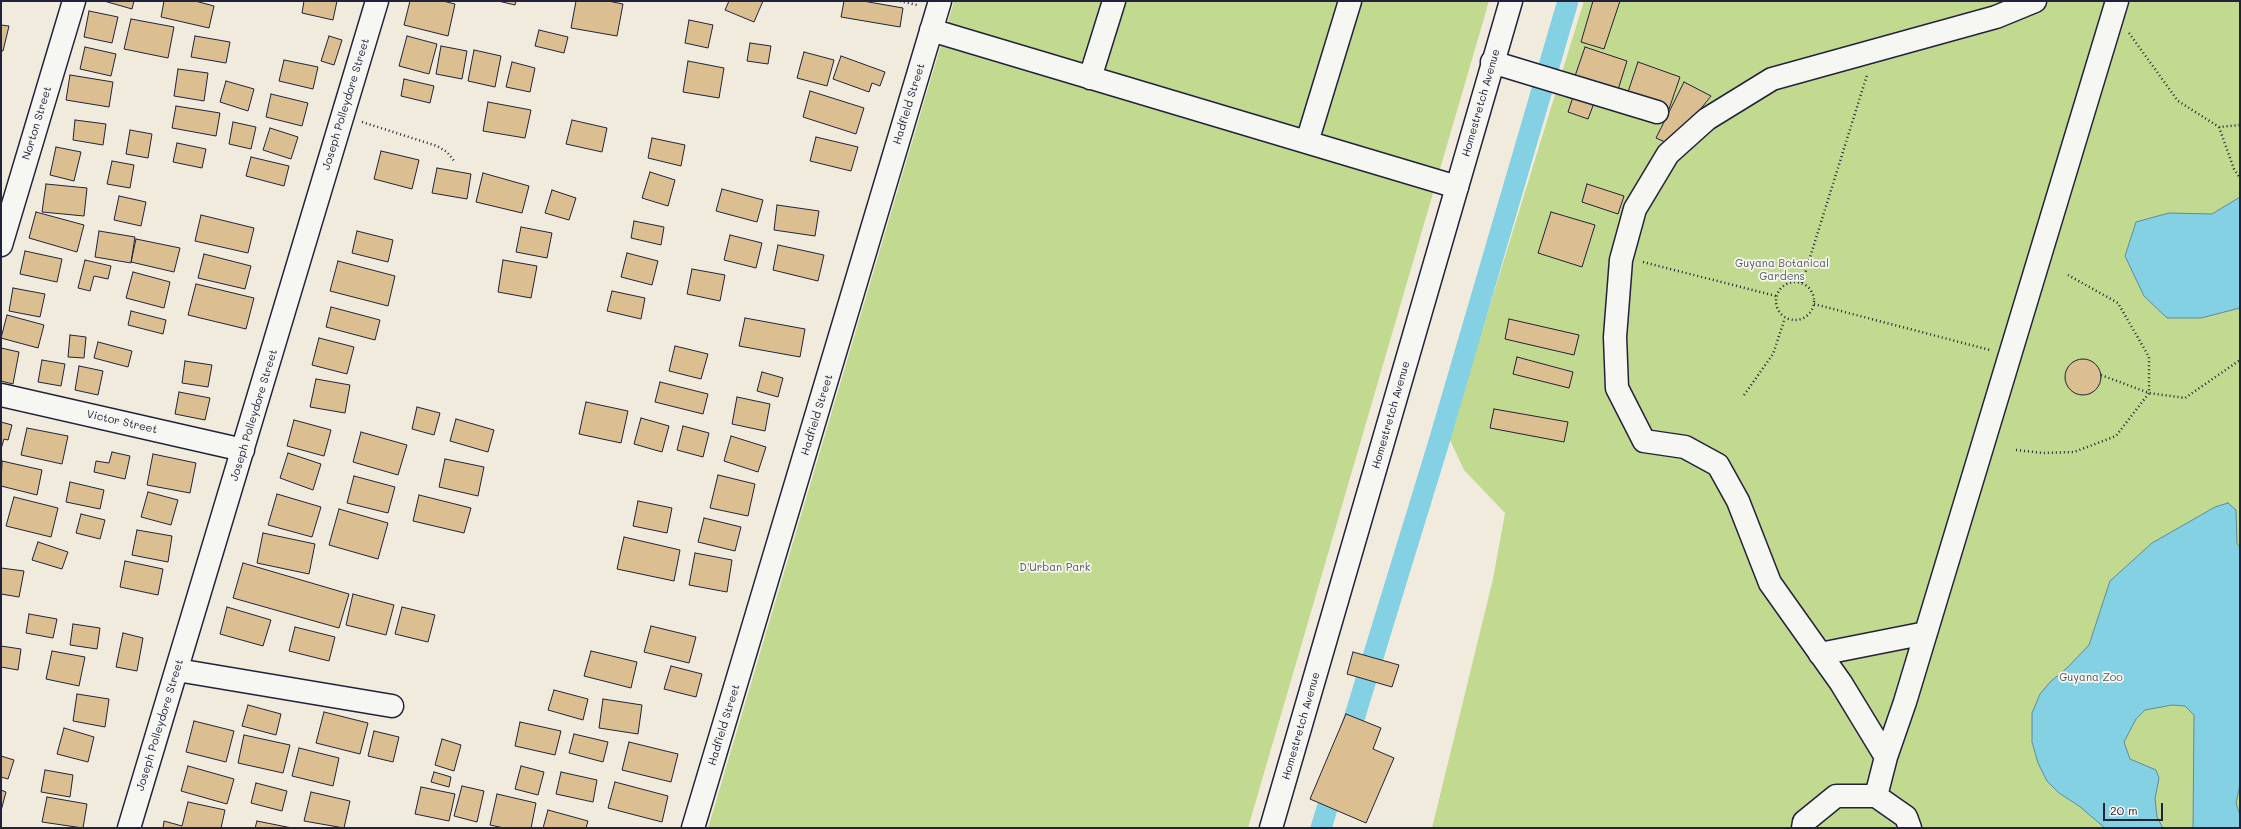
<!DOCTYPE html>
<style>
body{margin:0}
#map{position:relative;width:2241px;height:829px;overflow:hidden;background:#f1ebde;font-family:Mali,sans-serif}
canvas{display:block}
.frame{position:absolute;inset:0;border:2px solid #22223b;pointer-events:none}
.scale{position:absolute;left:2103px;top:803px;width:60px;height:18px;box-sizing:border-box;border:2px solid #22223b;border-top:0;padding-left:5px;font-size:12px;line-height:14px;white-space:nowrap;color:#22223b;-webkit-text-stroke:3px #f6f6f2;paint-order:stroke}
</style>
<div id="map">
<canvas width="2241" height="829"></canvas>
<div class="frame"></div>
<div class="scale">20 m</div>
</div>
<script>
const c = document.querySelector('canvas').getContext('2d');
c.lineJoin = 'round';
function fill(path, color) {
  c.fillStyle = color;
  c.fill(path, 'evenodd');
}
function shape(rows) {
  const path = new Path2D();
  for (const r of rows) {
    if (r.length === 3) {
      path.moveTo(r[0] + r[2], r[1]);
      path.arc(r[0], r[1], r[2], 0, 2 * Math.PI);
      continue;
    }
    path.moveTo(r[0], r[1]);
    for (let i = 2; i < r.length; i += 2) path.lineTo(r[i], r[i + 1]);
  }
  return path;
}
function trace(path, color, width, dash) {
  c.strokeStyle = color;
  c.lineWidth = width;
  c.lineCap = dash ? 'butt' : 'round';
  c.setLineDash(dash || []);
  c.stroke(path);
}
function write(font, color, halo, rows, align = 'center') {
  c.font = font + ' Mali,sans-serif';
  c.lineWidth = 3.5;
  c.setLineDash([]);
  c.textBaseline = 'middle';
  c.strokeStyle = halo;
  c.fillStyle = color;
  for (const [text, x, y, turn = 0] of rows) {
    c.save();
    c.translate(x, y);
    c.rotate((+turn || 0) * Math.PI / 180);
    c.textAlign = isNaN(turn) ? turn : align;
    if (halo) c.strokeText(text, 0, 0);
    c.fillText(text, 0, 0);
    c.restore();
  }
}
fill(shape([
 [954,1,1489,1,1248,828,708,828],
 [1584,1,2240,1,2240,828,1432,828,1493,579,1505,513,1464,470,1449,438]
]), '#c2d990');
const water = shape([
 [2240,197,2240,308,2201,318,2167,318,2144,296,2125,256,2136,222,2169,213,2212,214,2240,197],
 [2228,503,2236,510,2237,544,2240,547,2240,785,2236,803,2240,815,2240,828,2193,828,2194,715,2185,706,2172,705,2145,710,2136,719,2124,742,2130,759,2156,770,2159,778,2155,799,2157,817,2163,828,2105,828,2079,806,2059,793,2047,781,2038,763,2032,742,2032,713,2040,694,2050,682,2068,667,2089,645,2110,581,2152,543,2215,507,2228,503]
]);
fill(water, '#84d1e4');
trace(water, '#5d8ba0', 1);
trace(shape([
 [1346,745,1438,445,1568,1],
 [1321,828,1336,779]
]), '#84d1e4', 21);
const building = shape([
 [104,1,134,1,132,9,104,1],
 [164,1,195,1,214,6,209,28,161,17,164,1],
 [304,1,337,1,333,20,302,13,304,1],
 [410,1,443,1,455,4,448,36,404,25,410,1],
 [498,1,516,1,515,5,498,1],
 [576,1,608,1,623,4,617,36,571,28,576,1],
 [729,1,763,1,754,22,725,10,729,1],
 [844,1,863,1,903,8,900,27,841,17,844,1],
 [1593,1,1620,1,1604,49,1581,42,1593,1],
 [89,11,118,17,112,43,84,37,89,11],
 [131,19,174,27,168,58,124,49,131,19],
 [689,20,713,25,708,48,685,43,689,20],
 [1,25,9,26,3,51,1,51,1,25],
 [539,30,568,37,564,53,535,46,539,30],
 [195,36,230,42,226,63,191,57,195,36],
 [329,36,342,40,334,65,321,61,329,36],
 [407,36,437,44,429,74,399,66,407,36],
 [750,43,771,46,768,64,747,61,750,43],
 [441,46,467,51,462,79,436,74,441,46],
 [85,47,116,54,111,76,80,69,85,47],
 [1585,47,1627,61,1617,93,1574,79,1585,47],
 [474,50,501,56,495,87,468,81,474,50],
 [804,52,834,60,827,86,797,78,804,52],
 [841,56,885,72,880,86,872,83,869,92,833,79,841,56],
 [284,60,318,67,313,89,279,81,284,60],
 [688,61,724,68,719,98,683,92,688,61],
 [512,62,535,68,530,92,506,87,512,62],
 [1638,62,1680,77,1669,109,1627,95,1638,62],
 [178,69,208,73,204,101,174,96,178,69],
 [70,75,113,82,109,107,66,100,70,75],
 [404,79,434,86,430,103,401,96,404,79],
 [226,81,254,89,248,111,220,102,226,81],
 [1684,82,1711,96,1672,145,1656,138,1684,82],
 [1576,88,1597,95,1588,119,1568,112,1576,88],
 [810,91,864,108,856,134,803,117,810,91],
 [271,94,308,103,302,126,266,117,271,94],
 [488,102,531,110,525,138,483,131,488,102],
 [176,106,220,113,216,136,172,128,176,106],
 [75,120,106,124,103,145,73,140,75,120],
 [572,120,607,128,602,152,566,144,572,120],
 [233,122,256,127,251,149,229,144,233,122],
 [270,128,298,137,291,159,263,150,270,128],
 [130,130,152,134,148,158,126,154,130,130],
 [816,137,858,147,851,171,810,161,816,137],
 [652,138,685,145,681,166,648,158,652,138],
 [177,143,206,149,202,168,173,162,177,143],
 [56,147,81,152,74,181,50,175,56,147],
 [381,151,419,160,412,189,374,179,381,151],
 [251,157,289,166,284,186,246,176,251,157],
 [112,161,134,165,130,188,107,184,112,161],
 [437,168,471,174,467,199,432,193,437,168],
 [650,172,675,180,668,206,642,198,650,172],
 [483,173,529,186,522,213,476,202,483,173],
 [46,184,87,188,84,216,42,212,46,184],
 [1587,184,1624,196,1618,214,1582,202,1587,184],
 [722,189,763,200,757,222,716,211,722,189],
 [552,190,576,198,569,220,545,213,552,190],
 [119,196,146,202,141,226,114,220,119,196],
 [777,205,819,211,815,236,774,230,777,205],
 [36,212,84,225,77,252,29,238,36,212],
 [1551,212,1595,225,1582,267,1538,253,1551,212],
 [201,215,254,228,248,253,195,241,201,215],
 [634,221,664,227,661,245,631,238,634,221],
 [521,227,552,233,547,258,516,252,521,227],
 [99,231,135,237,131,263,95,257,99,231],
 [357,231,393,240,388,262,352,253,357,231],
 [730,235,762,243,756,268,724,260,730,235],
 [136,239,180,248,174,272,131,262,136,239],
 [778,245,824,255,818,281,773,270,778,245],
 [25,251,62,259,57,282,20,274,25,251],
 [627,253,658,261,652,285,621,277,627,253],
 [204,254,251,266,245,289,198,278,204,254],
 [85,260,111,266,108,279,94,276,90,291,78,288,85,260],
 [503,260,537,266,531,298,498,292,503,260],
 [338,261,395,276,388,306,330,291,338,261],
 [692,269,725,275,720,301,687,294,692,269],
 [133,272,170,282,164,308,126,298,133,272],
 [196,284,254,298,246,329,188,315,196,284],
 [13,288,45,294,40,317,9,311,13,288],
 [612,291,645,298,641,319,607,311,612,291],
 [331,307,380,320,375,340,326,327,331,307],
 [131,311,166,320,163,334,128,325,131,311],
 [7,315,44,325,38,348,1,338,7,315],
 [745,318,805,329,800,357,739,346,745,318],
 [1509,319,1579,335,1574,355,1505,339,1509,319],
 [70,335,86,337,84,358,68,357,70,335],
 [319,338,354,347,347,374,312,365,319,338],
 [98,342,132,351,128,367,94,358,98,342],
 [675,346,708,354,701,379,669,371,675,346],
 [1,348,19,352,13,384,1,381,1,348],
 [1517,357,1573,372,1569,388,1513,374,1517,357],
 [2083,377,18],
 [42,360,65,364,61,386,38,382,42,360],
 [185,361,212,365,208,387,182,383,185,361],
 [79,366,103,371,98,395,75,390,79,366],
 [762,372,783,378,778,397,757,391,762,372],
 [316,379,350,385,345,413,310,407,316,379],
 [660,382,708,394,703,414,655,402,660,382],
 [179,392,210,398,205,420,175,414,179,392],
 [737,397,770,404,765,431,732,424,737,397],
 [586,402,628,411,621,443,579,434,586,402],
 [417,407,440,413,434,435,412,429,417,407],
 [1494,409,1568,422,1564,442,1490,428,1494,409],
 [641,418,669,426,662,452,634,444,641,418],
 [456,419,494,430,488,452,450,441,456,419],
 [294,420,331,430,324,456,287,446,294,420],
 [1,422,12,425,8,440,4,439,1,449,1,422],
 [683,426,709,433,703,457,677,450,683,426],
 [27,428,68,436,62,464,21,455,27,428],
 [361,432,407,445,398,475,353,462,361,432],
 [731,436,766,447,758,472,724,461,731,436],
 [112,452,130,456,125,479,94,472,96,461,109,463,112,452],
 [288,453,321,464,313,490,280,478,288,453],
 [153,454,196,463,190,493,147,485,153,454],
 [445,459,484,467,478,496,439,487,445,459],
 [2,461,42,470,37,495,1,486,2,461],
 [718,475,755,484,748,516,710,508,718,475],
 [354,476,395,487,388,513,347,503,354,476],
 [70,482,104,490,100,509,66,502,70,482],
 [148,492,178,500,171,525,141,517,148,492],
 [277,494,321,507,312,537,268,525,277,494],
 [419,495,471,508,464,533,413,521,419,495],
 [14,497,58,508,51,537,6,526,14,497],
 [638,501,672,508,667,533,633,526,638,501],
 [339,509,388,523,378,559,329,545,339,509],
 [81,514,105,520,100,539,76,533,81,514],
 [704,518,741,527,735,551,698,542,704,518],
 [137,530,172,536,168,562,132,555,137,530],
 [263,533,315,544,309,574,257,563,263,533],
 [624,537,680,550,674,581,617,569,624,537],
 [38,542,68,552,62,569,32,560,38,542],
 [695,553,732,560,727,592,689,585,695,553],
 [125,561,163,569,158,595,120,587,125,561],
 [243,563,349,594,339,628,233,598,243,563],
 [1,568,24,571,19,597,1,594,1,568],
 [353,594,394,605,386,635,346,625,353,594],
 [227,607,271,620,263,646,220,634,227,607],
 [402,607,435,615,428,642,395,634,402,607],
 [29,614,57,619,53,638,26,633,29,614],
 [73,624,100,628,97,649,70,645,73,624],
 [651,626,696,637,689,663,644,652,651,626],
 [295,627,335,637,329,661,289,651,295,627],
 [123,633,143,638,137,671,116,667,123,633],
 [1,646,21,649,18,670,1,667,1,646],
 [52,651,85,657,79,686,46,679,52,651],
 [591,651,637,662,631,688,584,676,591,651],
 [1353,652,1399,665,1392,687,1347,674,1353,652],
 [671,666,702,674,696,697,664,689,671,666],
 [554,690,588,699,583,720,548,710,554,690],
 [77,694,109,699,105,727,73,721,77,694],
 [603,699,642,705,638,734,599,728,603,699],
 [248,705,281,714,276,735,242,726,248,705],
 [324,712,368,723,360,754,316,743,324,712],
 [1346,714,1381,728,1373,749,1394,758,1366,823,1310,799,1346,714],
 [194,721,234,731,226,762,186,752,194,721],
 [520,722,561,731,555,755,515,746,520,722],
 [64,728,94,737,88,762,57,754,64,728],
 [374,731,399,737,393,762,368,756,374,731],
 [574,734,608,742,603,762,569,753,574,734],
 [244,735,290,745,283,773,238,763,244,735],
 [442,739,461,745,454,771,435,765,442,739],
 [629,742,678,754,671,782,622,770,629,742],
 [299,748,339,758,333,786,292,776,299,748],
 [1,756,14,760,8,779,1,777,1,756],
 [188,766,234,779,227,804,181,791,188,766],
 [521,766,544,772,538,795,515,789,521,766],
 [45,770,73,775,70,797,41,792,45,770],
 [434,772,451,777,449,787,431,782,434,772],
 [561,772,597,780,593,802,556,794,561,772],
 [615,782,668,796,662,822,608,808,615,782],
 [256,783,287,791,282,811,251,803,256,783],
 [462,786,484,791,477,822,454,816,462,786],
 [421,787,455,794,449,821,415,814,421,787],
 [1,790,6,792,1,811,1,790],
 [311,792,350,801,344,828,304,821,311,792],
 [497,794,536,803,531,828,504,828,490,825,497,794],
 [47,797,87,804,83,828,42,822,47,797],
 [188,802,225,810,221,828,163,828,164,821,182,826,188,802],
 [548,810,588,821,586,828,543,828,548,810],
 [257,821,292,828,255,828,257,821]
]);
fill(building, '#dbbf90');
trace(building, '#22223b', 1);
const minor = shape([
 [931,30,1457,187],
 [1492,62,1657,112],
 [1090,78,1114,1],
 [1307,142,1350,1],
 [1,245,74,1],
 [1,395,243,450],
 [1820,654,1926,633],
 [177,670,392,706],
 [1886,757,1841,683,1770,583,1738,501,1718,465,1685,447,1644,441,1617,388,1615,337,1621,260,1635,209,1668,154,1707,119,1772,79,1996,17,2035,1],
 [1876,796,1886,757,1905,702,2117,1],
 [129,828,377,1],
 [693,828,940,1],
 [1803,828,1804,822,1836,796,1876,796,1906,817,1910,828]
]);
const major = shape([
 [1271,828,1511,1]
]);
trace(minor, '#22223b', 25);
trace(major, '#22223b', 25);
trace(shape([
 [900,1,917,5],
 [2129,33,2178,101,2219,127,2240,125],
 [362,122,437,146,447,152,455,162],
 [2219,127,2234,169,2240,178],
 [1643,262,1776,296],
 [1795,301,19],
 [1802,283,1867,75],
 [1814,304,1990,350],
 [2101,375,2149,393,2185,398,2240,360],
 [1744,395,1773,354,1785,318],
 [2016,450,2043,453,2074,452,2116,436,2149,393,2149,357,2118,303,2068,275]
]), '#22223b', 2.5, [1, 3]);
trace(minor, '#f6f6f2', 22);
trace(major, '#f6f6f2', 22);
write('11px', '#22223b', '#f6f6f2', [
 ["Homestretch Avenue",1481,103,-74],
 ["Joseph Polleydore Street",346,104,-73],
 ["Hadfield Street",909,104,-73],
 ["Norton Street",37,123,-73],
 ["Joseph Polleydore Street",254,415,-73],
 ["Hadfield Street",817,415,-73],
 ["Homestretch Avenue",1391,415,-74],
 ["Victor Street",122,422,13],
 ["Joseph Polleydore Street",160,725,-73],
 ["Hadfield Street",724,725,-73],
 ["Homestretch Avenue",1301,726,-74]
]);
write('11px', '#525954', '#f6f6f2', [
 ["Guyana Botanical",1782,264],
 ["Gardens",1782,277],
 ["D'Urban Park",1055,568],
 ["Guyana Zoo",2091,678]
]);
</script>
